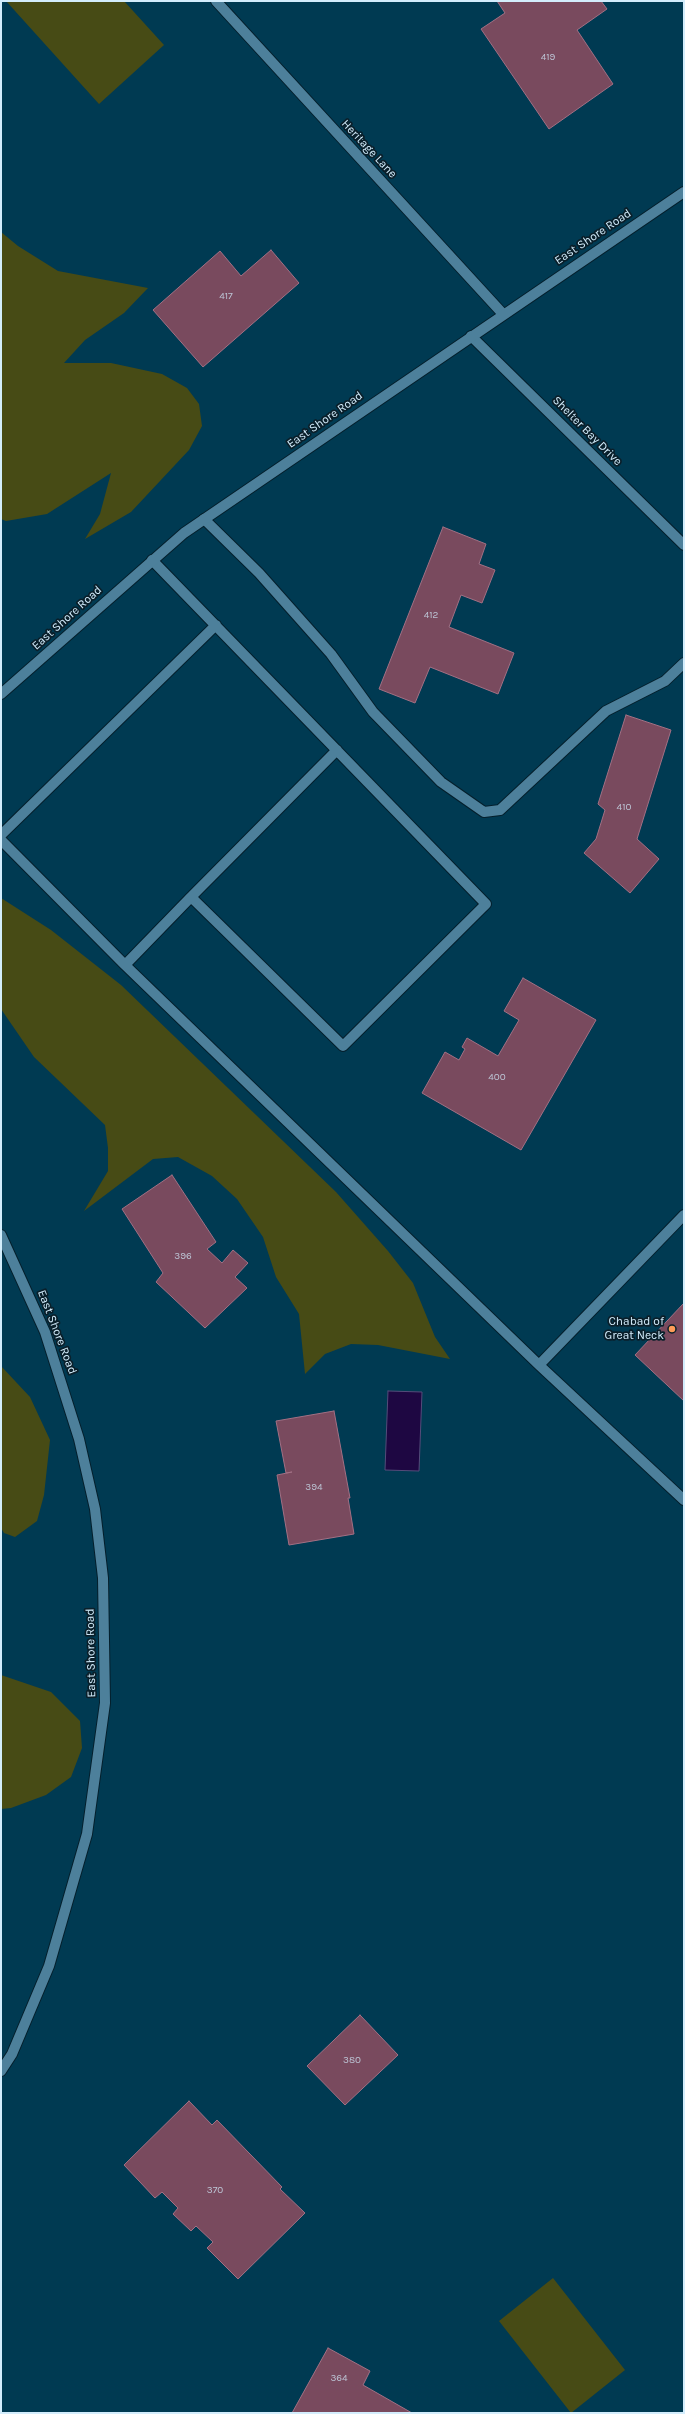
<!DOCTYPE html>
<style>
body{margin:0}
#map{position:relative;width:685px;height:2414px;overflow:hidden;background:#003a52;font-family:Karla,sans-serif}
canvas{display:block}
.frame{position:absolute;inset:0;border:2px solid #d3edfc;pointer-events:none}
</style>
<div id="map">
<canvas width="685" height="2414"></canvas>
<div class="frame"></div>
</div>
<script>
const c = document.querySelector('canvas').getContext('2d');
c.lineJoin = 'round';
function fill(path, color) {
  c.fillStyle = color;
  c.fill(path, 'evenodd');
}
function shape(rows) {
  const path = new Path2D();
  for (const r of rows) {
    path.moveTo(r[0], r[1]);
    for (let i = 2; i < r.length; i += 2) path.lineTo(r[i], r[i + 1]);
  }
  return path;
}
function trace(path, color, width, dash) {
  c.strokeStyle = color;
  c.lineWidth = width;
  c.lineCap = dash ? 'butt' : 'round';
  c.setLineDash(dash || []);
  c.stroke(path);
}
function write(font, color, halo, rows, align = 'center') {
  c.font = font + ' Karla,sans-serif';
  c.lineWidth = 3.5;
  c.setLineDash([]);
  c.textBaseline = 'middle';
  c.strokeStyle = halo;
  c.fillStyle = color;
  for (const [text, x, y, turn = 0] of rows) {
    c.save();
    c.translate(x, y);
    c.rotate((+turn || 0) * Math.PI / 180);
    c.textAlign = isNaN(turn) ? turn : align;
    if (halo) c.strokeText(text, 0, 0);
    c.fillText(text, 0, 0);
    c.restore();
  }
}
fill(shape([
 [6,1,124,1,164,45,99,104],
 [1,232,18,246,58,271,148,288,124,313,85,340,64,363,111,363,162,374,187,388,199,404,202,426,189,450,131,512,85,539,100,514,111,473,47,514,6,521,1,519],
 [1,898,51,930,121,985,336,1192,388,1251,413,1283,435,1337,450,1359,378,1345,351,1344,325,1354,305,1374,299,1314,276,1277,263,1237,237,1199,212,1176,178,1157,153,1159,84,1211,108,1171,108,1148,105,1125,34,1057,1,1009],
 [1,1366,30,1397,50,1440,44,1495,37,1521,15,1537,4,1533,1,1528],
 [1,1675,51,1692,80,1721,82,1748,71,1777,46,1795,11,1808,1,1809],
 [553,2278,625,2370,571,2413,499,2321]
]), '#474b15');
const water = shape([
 [388,1391,422,1392,419,1471,385,1470,388,1391]
]);
fill(water, '#1e0742');
trace(water, '#544c7a', 1);
const building = shape([
 [497,1,601,1,607,9,577,30,613,84,549,129,481,29,505,13,497,1],
 [271,250,299,283,203,367,153,310,220,251,241,276,271,250],
 [443,527,486,544,479,564,495,570,482,603,461,595,449,627,514,653,498,694,430,667,415,703,379,689,443,527],
 [626,715,671,730,637,839,659,859,630,893,584,853,596,839,605,810,598,804,626,715],
 [523,978,596,1020,521,1150,422,1093,445,1052,459,1060,465,1049,462,1047,467,1038,498,1056,519,1020,504,1011,523,978],
 [172,1175,216,1242,207,1249,222,1263,233,1250,248,1263,235,1277,247,1288,205,1328,156,1282,163,1273,122,1209,172,1175],
 [684,1303,684,1401,635,1355,684,1303],
 [334,1411,350,1498,348,1498,354,1534,289,1545,277,1475,292,1472,286,1473,276,1421,334,1411],
 [360,2015,398,2055,345,2105,307,2066,360,2015],
 [189,2101,212,2125,217,2120,282,2187,280,2189,305,2213,238,2279,207,2248,213,2242,196,2226,191,2231,173,2214,178,2208,162,2192,155,2198,124,2165,189,2101],
 [328,2348,370,2371,363,2385,412,2413,292,2413,328,2348]
]);
fill(building, '#794a5e');
trace(building, '#a27084', 1);
const lane = shape([
 [204,519,259,573,331,654,373,712,441,782,484,812,500,810,606,711,665,681,684,663],
 [1,835,216,625],
 [1,840,125,965,191,897,343,1046,486,904,152,560],
 [191,897,337,750],
 [125,965,539,1365,684,1500],
 [539,1365,684,1215]
]);
const street = shape([
 [216,1,503,314],
 [471,336,684,545]
]);
const secondary = shape([
 [1,694,184,533,684,192],
 [1,1235,45,1332,79,1439,95,1509,103,1578,105,1703,87,1834,49,1966,12,2054,1,2071]
]);
trace(lane, '#041f2c', 12);
trace(street, '#041f2c', 12);
trace(secondary, '#041f2c', 12);
trace(lane, '#4d809b', 10);
trace(street, '#4d809b', 10);
trace(secondary, '#4d809b', 10);
for (const [x, y, r, color] of [
 [672,1329,4,"#fe9c58"]
]) {
  const dot = new Path2D();
  dot.arc(x, y, r, 0, 2 * Math.PI);
  c.fillStyle = color;
  c.fill(dot);
  trace(dot, '#0a1f2a', 1.5);
}
write('10px', '#bcc4d4', null, [
 ["419",548,57],
 ["417",226,296],
 ["412",431,615],
 ["410",624,807],
 ["400",497,1077],
 ["396",183,1256],
 ["394",314,1487],
 ["380",352,2060],
 ["370",215,2190],
 ["364",339,2378]
]);
write('12px', '#d3edfc', '#0a1f2a', [
 ["Heritage Lane",369,149,47],
 ["East Shore Road",593,237,-34],
 ["East Shore Road",325,420,-35],
 ["Shelter Bay Drive",587,431,45],
 ["East Shore Road",67,618,-42],
 ["East Shore Road",57,1332,69],
 ["East Shore Road",91,1653,-91]
]);
write('12px', '#d3edfc', '#0a1f2a', [
 ["Chabad of",664,1322],
 ["Great Neck",664,1336]
], 'right');
</script>
